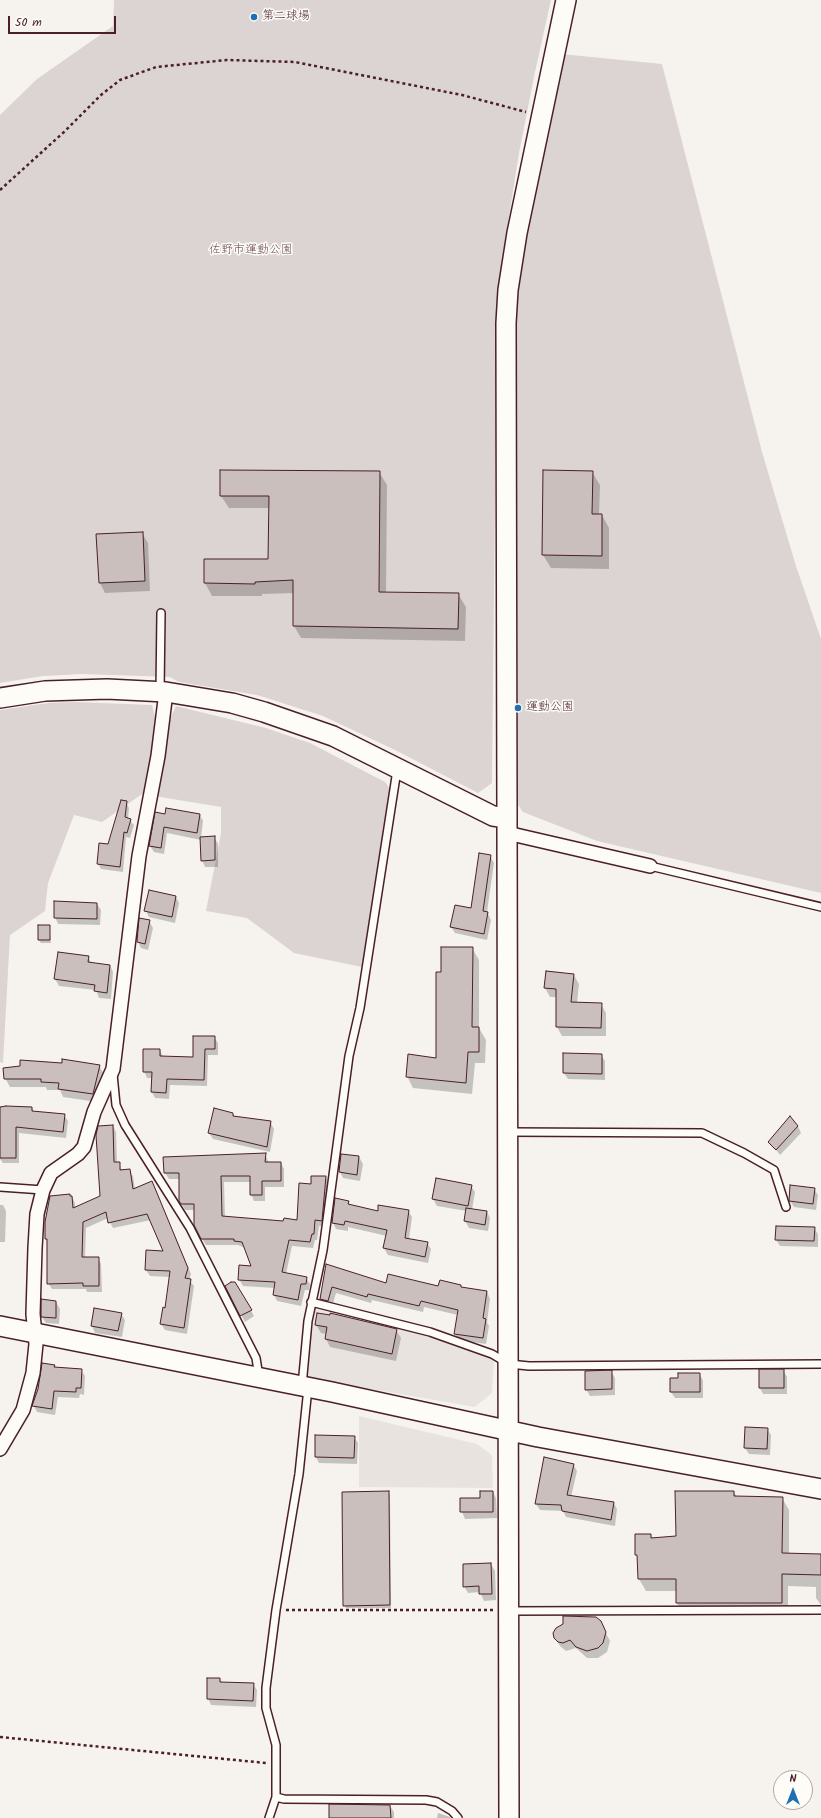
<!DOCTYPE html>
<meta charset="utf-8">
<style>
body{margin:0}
#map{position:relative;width:821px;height:1818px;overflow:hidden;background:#f6f3ef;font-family:Kalam,sans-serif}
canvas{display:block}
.north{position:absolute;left:773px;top:1770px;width:40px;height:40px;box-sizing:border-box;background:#fdfcf7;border:1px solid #b5a4a5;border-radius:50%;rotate:0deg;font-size:11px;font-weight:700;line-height:16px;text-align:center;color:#4a1f2b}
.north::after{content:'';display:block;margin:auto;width:14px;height:18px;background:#1f6fb2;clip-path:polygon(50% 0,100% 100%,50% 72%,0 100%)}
.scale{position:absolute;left:8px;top:16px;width:108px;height:18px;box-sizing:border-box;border:2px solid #4a1f2b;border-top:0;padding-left:5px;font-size:12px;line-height:14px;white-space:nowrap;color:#4a1f2b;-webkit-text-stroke:3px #fdfcf7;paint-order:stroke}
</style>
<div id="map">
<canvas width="821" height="1818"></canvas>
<div class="north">N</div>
<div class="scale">50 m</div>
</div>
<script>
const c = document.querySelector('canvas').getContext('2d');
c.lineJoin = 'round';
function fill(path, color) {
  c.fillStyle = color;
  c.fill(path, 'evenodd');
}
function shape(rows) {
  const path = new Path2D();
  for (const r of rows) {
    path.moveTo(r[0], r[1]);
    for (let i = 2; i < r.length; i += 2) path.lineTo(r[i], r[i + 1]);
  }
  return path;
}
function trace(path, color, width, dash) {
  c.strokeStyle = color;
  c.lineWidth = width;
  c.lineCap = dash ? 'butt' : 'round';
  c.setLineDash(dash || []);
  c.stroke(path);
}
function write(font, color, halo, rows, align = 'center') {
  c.font = font + ' Kalam,"Klee One",sans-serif';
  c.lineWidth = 3;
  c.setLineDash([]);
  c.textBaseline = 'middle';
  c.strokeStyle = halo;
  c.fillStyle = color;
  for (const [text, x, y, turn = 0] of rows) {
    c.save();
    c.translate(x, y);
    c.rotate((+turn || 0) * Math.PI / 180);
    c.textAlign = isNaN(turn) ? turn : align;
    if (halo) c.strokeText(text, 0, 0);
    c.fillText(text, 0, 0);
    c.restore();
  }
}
fill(shape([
 [315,1309,404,1330,465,1347,494,1360,492,1393,475,1407,307,1378],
 [359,1416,477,1444,492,1455,493,1488,359,1487]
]), '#e9e3e0');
fill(shape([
 [114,0,551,0,535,72,519,153,502,260,497,303,492,783,478,793,397,751,323,716,257,695,179,682,170,677,82,674,43,676,0,683,0,115,37,79,113,26],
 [561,54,662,64,762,452,796,566,821,639,821,893,597,841,523,812,516,802,514,347,518,274],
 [75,702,152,705,155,717,170,719,176,706,266,728,310,743,385,782,390,789,362,967,294,953,247,918,206,911,221,833,221,807,142,794,102,822,74,815,48,883,45,911,10,935,3,1063,0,1062,0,710,48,703]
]), '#dcd4d2');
fill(shape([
 [544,471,592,472,600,485,599,515,602,515,609,528,609,569,551,568,543,555],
 [379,472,387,485,386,593,458,594,466,607,465,641,301,638,294,626,294,593,262,594,262,596,212,596,205,583,269,560,270,508,229,508,221,496],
 [142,533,148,543,150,591,105,593,100,583,97,535],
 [126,802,129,808,128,819,134,825,130,838,126,837,123,872,101,869,98,864,109,845],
 [166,815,200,815,203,821,201,838,214,837,218,844,218,867,205,867,202,860,201,840,167,833,164,854,154,852,150,846],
 [490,856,494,863,487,912,491,920,487,940,455,933,451,927,472,910],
 [176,897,179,903,175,923,149,917,146,911],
 [97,904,101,910,100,925,58,924,55,917],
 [149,921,153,928,148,950,141,948,138,942],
 [49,926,51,943,41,943,39,940],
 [472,948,479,960,479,1028,486,1040,485,1063,475,1063,472,1094,413,1088,407,1076,437,1059,442,973],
 [88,957,92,964,110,965,113,972,111,999,99,998,96,990,59,986,55,979],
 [574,975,579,984,577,1003,601,1004,606,1013,606,1036,562,1036,557,1027,557,997,550,997,545,988],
 [214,1037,218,1043,218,1055,208,1055,207,1086,170,1085,169,1099,155,1098,152,1092,152,1078,147,1078,144,1071,160,1050,163,1057,194,1058],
 [601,1055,605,1061,605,1080,568,1079,564,1073],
 [99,1066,104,1074,97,1102,63,1097,60,1090,47,1090,46,1087,10,1087,5,1078],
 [0,1108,32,1108,34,1112,64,1115,68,1121,66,1138,19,1133,19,1163,3,1163,0,1159],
 [233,1114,235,1117,270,1122,274,1129,270,1152,213,1139,209,1133],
 [113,1126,116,1132,117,1163,119,1163,122,1171,129,1170,133,1176,135,1190,155,1188,191,1274,189,1280,194,1286,187,1334,165,1330,161,1324,166,1309,170,1277,150,1276,146,1270,165,1253,151,1220,113,1228,108,1218,86,1228,85,1258,98,1258,101,1264,102,1292,87,1292,86,1289,52,1289,48,1283,46,1215,51,1197,72,1197,75,1203,75,1208,101,1197],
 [798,1126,801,1133,780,1155,770,1142],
 [265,1154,269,1163,281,1163,284,1169,284,1187,265,1187,265,1201,254,1201,251,1194,251,1182,224,1182,225,1217,284,1222,298,1221,312,1185,326,1177,329,1184,325,1227,319,1226,317,1240,315,1240,313,1248,292,1246,286,1274,306,1278,310,1284,309,1290,305,1290,301,1306,277,1301,274,1295,275,1288,243,1286,239,1279,253,1267,245,1248,238,1245,206,1245,202,1239,195,1210,185,1210,180,1201,180,1179,169,1179,165,1173,164,1158],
 [359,1157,363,1164,360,1181,343,1178,340,1172],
 [437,1180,471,1186,475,1192,472,1210,487,1212,490,1218,488,1231,469,1228,465,1221,467,1211,437,1206,433,1199],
 [814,1189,818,1195,816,1210,794,1207,790,1201],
 [348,1202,351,1206,378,1212,408,1211,412,1217,409,1239,427,1243,431,1249,428,1263,388,1255,384,1248,387,1236,348,1227,348,1231,336,1229,333,1223],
 [0,1205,3,1205,6,1211,5,1242,0,1242],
 [814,1228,818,1234,818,1247,780,1246,776,1240],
 [327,1265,386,1285,439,1287,461,1286,462,1288,487,1292,490,1299,487,1322,489,1326,486,1344,459,1340,455,1334,458,1315,424,1307,423,1312,372,1300,371,1303,336,1293,332,1307,325,1305,321,1299],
 [235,1283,254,1316,245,1322,226,1286],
 [56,1302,60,1309,59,1324,46,1323,42,1317],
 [121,1314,125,1320,122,1337,95,1333,92,1326],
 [316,1325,396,1330,401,1338,396,1361,330,1347,326,1339,327,1334,321,1333],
 [54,1365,56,1368,81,1370,85,1376,84,1395,80,1394,79,1398,58,1397,55,1415,37,1412,34,1406],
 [783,1370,787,1377,787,1394,763,1394,760,1388],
 [611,1371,615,1378,615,1395,590,1396,586,1389],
 [699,1374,703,1380,703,1398,675,1398,671,1392],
 [767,1429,771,1435,770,1455,749,1454,745,1448],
 [354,1437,358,1443,357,1464,319,1463,316,1457],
 [545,1458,573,1464,577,1471,571,1497,614,1503,617,1509,615,1526,566,1517,563,1511,540,1510,536,1504],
 [388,1492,390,1495,391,1608,346,1608,344,1605],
 [493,1492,496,1498,497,1518,465,1519,462,1512,462,1499,481,1499],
 [734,1492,737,1497,782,1498,789,1510,789,1554,821,1555,821,1605,816,1598,816,1587,788,1586,788,1615,684,1615,677,1603,677,1591,646,1591,639,1579,636,1535,650,1535,653,1538,677,1537],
 [491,1564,495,1571,496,1600,484,1601,480,1592,468,1593,464,1586],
 [564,1617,592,1617,600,1622,610,1641,607,1652,598,1658,587,1658,576,1648,566,1651,560,1646,555,1638,564,1625],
 [220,1679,222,1683,253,1684,257,1690,256,1707,211,1705,208,1698],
 [390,1806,394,1812,394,1818,330,1818],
 [438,1813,450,1817,450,1818,437,1818]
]), '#0003');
const building = shape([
 [220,470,380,471,379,592,459,593,458,629,293,626,293,580,255,582,255,584,204,583,204,559,268,559,269,496,220,496,220,470],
 [543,470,593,471,592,514,602,514,602,556,542,555,543,470],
 [143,532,145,581,99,583,96,534,143,532],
 [121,800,127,801,125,817,131,819,127,833,124,832,120,867,97,864,99,843,108,844,121,800],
 [166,808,200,814,197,833,164,827,161,848,149,846,155,812,165,814,166,808],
 [215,836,215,860,201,861,200,837,215,836],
 [479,853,491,855,483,911,488,912,484,934,450,927,455,905,471,908,479,853],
 [149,890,176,896,172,917,144,911,149,890],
 [54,901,97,903,97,919,54,918,54,901],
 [139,918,150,920,145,944,137,942,139,918],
 [38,925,50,925,50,940,38,940,38,925],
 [441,947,473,947,472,1027,479,1027,479,1052,468,1052,466,1083,406,1077,408,1054,436,1058,436,972,441,972,441,947],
 [58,952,89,956,88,962,110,965,107,993,94,991,95,985,54,979,58,952],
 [546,971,574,974,571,1002,602,1003,601,1028,556,1027,556,989,544,988,546,971],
 [193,1036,215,1036,215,1049,205,1049,204,1080,167,1079,166,1093,151,1092,152,1072,143,1072,143,1049,160,1049,160,1056,193,1057,193,1036],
 [563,1053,602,1054,602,1074,563,1073,563,1053],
 [62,1059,100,1065,93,1094,58,1089,59,1083,41,1082,41,1079,4,1079,3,1068,20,1066,20,1060,62,1063,62,1059],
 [6,1106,32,1107,32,1111,65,1114,63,1132,16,1127,16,1158,0,1158,0,1107,6,1106],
 [214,1108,233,1113,233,1116,271,1121,267,1147,208,1133,214,1108],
 [790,1116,798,1126,776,1150,768,1142,790,1116],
 [113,1125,114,1162,120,1162,120,1170,130,1169,133,1189,152,1181,188,1268,185,1278,191,1279,184,1328,160,1324,163,1307,165,1308,170,1271,145,1270,146,1250,163,1251,147,1214,108,1223,106,1212,83,1222,82,1257,99,1257,99,1286,83,1286,83,1283,47,1284,47,1239,45,1239,45,1222,50,1196,70,1194,70,1196,72,1196,73,1208,100,1196,96,1135,98,1126,113,1125],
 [266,1153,265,1162,281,1162,281,1181,262,1181,262,1195,250,1195,250,1176,221,1176,222,1216,283,1221,284,1218,297,1220,299,1183,311,1184,311,1176,326,1176,322,1221,315,1220,314,1234,312,1234,310,1242,289,1240,282,1272,307,1277,306,1284,301,1284,298,1300,273,1295,275,1282,238,1280,239,1265,251,1266,242,1242,234,1241,234,1239,201,1239,194,1225,194,1204,181,1204,179,1201,179,1173,164,1173,163,1157,266,1153],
 [341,1154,359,1156,357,1175,339,1172,341,1154],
 [436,1178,472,1185,468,1206,432,1199,436,1178],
 [790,1185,815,1188,813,1204,789,1201,790,1185],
 [335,1198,349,1201,348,1204,378,1211,378,1205,409,1210,405,1238,428,1242,425,1257,383,1248,387,1230,345,1221,344,1225,332,1223,335,1198],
 [466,1208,487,1211,485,1225,464,1221,466,1208],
 [776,1226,815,1227,814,1241,775,1240,776,1226],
 [326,1264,386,1283,388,1274,438,1286,440,1280,461,1285,461,1287,487,1291,483,1318,486,1319,483,1338,454,1334,458,1310,421,1301,419,1306,368,1294,367,1297,332,1287,328,1301,320,1299,326,1264],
 [231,1282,235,1282,252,1310,240,1316,225,1286,231,1282],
 [41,1299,56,1301,56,1318,41,1317,41,1299],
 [94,1308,122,1313,118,1331,91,1326,94,1308],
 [317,1313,330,1315,330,1313,397,1329,392,1354,325,1339,327,1327,315,1325,317,1313],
 [42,1363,55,1365,54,1367,82,1369,81,1388,76,1388,76,1392,54,1391,52,1409,32,1406,38,1389,42,1363],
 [759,1369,784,1369,784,1388,759,1388,759,1369],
 [612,1370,612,1389,585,1390,585,1371,612,1370],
 [678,1373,700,1373,700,1392,670,1392,670,1378,678,1378,678,1373],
 [745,1427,768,1428,767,1449,744,1448,745,1427],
 [315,1435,355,1436,354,1458,315,1457,315,1435],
 [544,1457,574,1464,567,1495,614,1502,611,1520,562,1511,561,1505,535,1504,544,1457],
 [389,1491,390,1605,343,1606,342,1492,389,1491],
 [480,1491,493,1491,493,1512,460,1512,460,1498,480,1498,480,1491],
 [675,1491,734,1491,734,1496,783,1497,782,1553,821,1554,821,1575,782,1574,782,1603,676,1603,676,1579,638,1579,637,1555,635,1555,635,1534,651,1534,651,1538,676,1536,675,1491],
 [491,1563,492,1594,479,1594,479,1586,463,1587,463,1564,491,1563],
 [563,1616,596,1617,601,1621,606,1632,603,1643,598,1648,587,1651,576,1647,570,1640,563,1643,558,1642,554,1638,553,1633,556,1628,563,1624,563,1616],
 [207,1678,220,1678,220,1682,254,1683,253,1701,207,1699,207,1678],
 [329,1804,390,1805,391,1818,329,1818,329,1804]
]);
fill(building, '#cbbfbe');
trace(building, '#4a1f2b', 1);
const lane = shape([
 [160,692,161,613],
 [650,866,821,907],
 [113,1074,116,1105,125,1125,190,1228,256,1358,259,1377],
 [509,1132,702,1133,744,1153,774,1170,786,1207],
 [0,1187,43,1190],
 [311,1302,430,1332,492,1354,509,1364,529,1366,821,1364],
 [302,1386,308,1321,323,1250,349,1056,360,1008,397,770],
 [510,1611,821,1610],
 [276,1797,284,1799,426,1800,437,1802,452,1811,458,1818],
 [269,1818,276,1797,276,1745,266,1708,266,1688,276,1610,299,1474,308,1388]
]);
const street = shape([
 [507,833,650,866],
 [0,1449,23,1410,33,1373,36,1344,33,1314,35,1248,37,1214,43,1190,51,1173,78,1154,84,1147,94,1112,113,1069,139,856,158,756,166,692]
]);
const secondary = shape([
 [0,698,45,691,107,689,166,692,232,703,264,712,333,736,493,816,507,818],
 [0,1326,332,1392,538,1437,821,1489],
 [509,1818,506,323,508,290,517,233,566,0]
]);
trace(lane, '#4a1f2b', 10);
trace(street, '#4a1f2b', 16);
trace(secondary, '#4a1f2b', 22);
trace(shape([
 [0,190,64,132,101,95,120,80,156,67,227,60,295,62,462,95,526,112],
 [286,1610,493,1610],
 [0,1737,266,1763]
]), '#4a1f2b', 2.5, [3, 3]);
trace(lane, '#fdfcf7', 7);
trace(street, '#fdfcf7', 13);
trace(secondary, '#fdfcf7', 19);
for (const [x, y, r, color] of [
 [254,17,4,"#1f6fb2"],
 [518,708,4,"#1f6fb2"]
]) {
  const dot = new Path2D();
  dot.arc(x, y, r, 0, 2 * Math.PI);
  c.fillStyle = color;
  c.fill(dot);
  trace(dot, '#fdfcf7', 1.5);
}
write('12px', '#4a1f2b', '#fdfcf7', [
 ["第二球場",262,17],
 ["運動公園",526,708]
], 'left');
write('12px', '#6e4c55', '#fdfcf7', [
 ["佐野市運動公園",251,251]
]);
</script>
